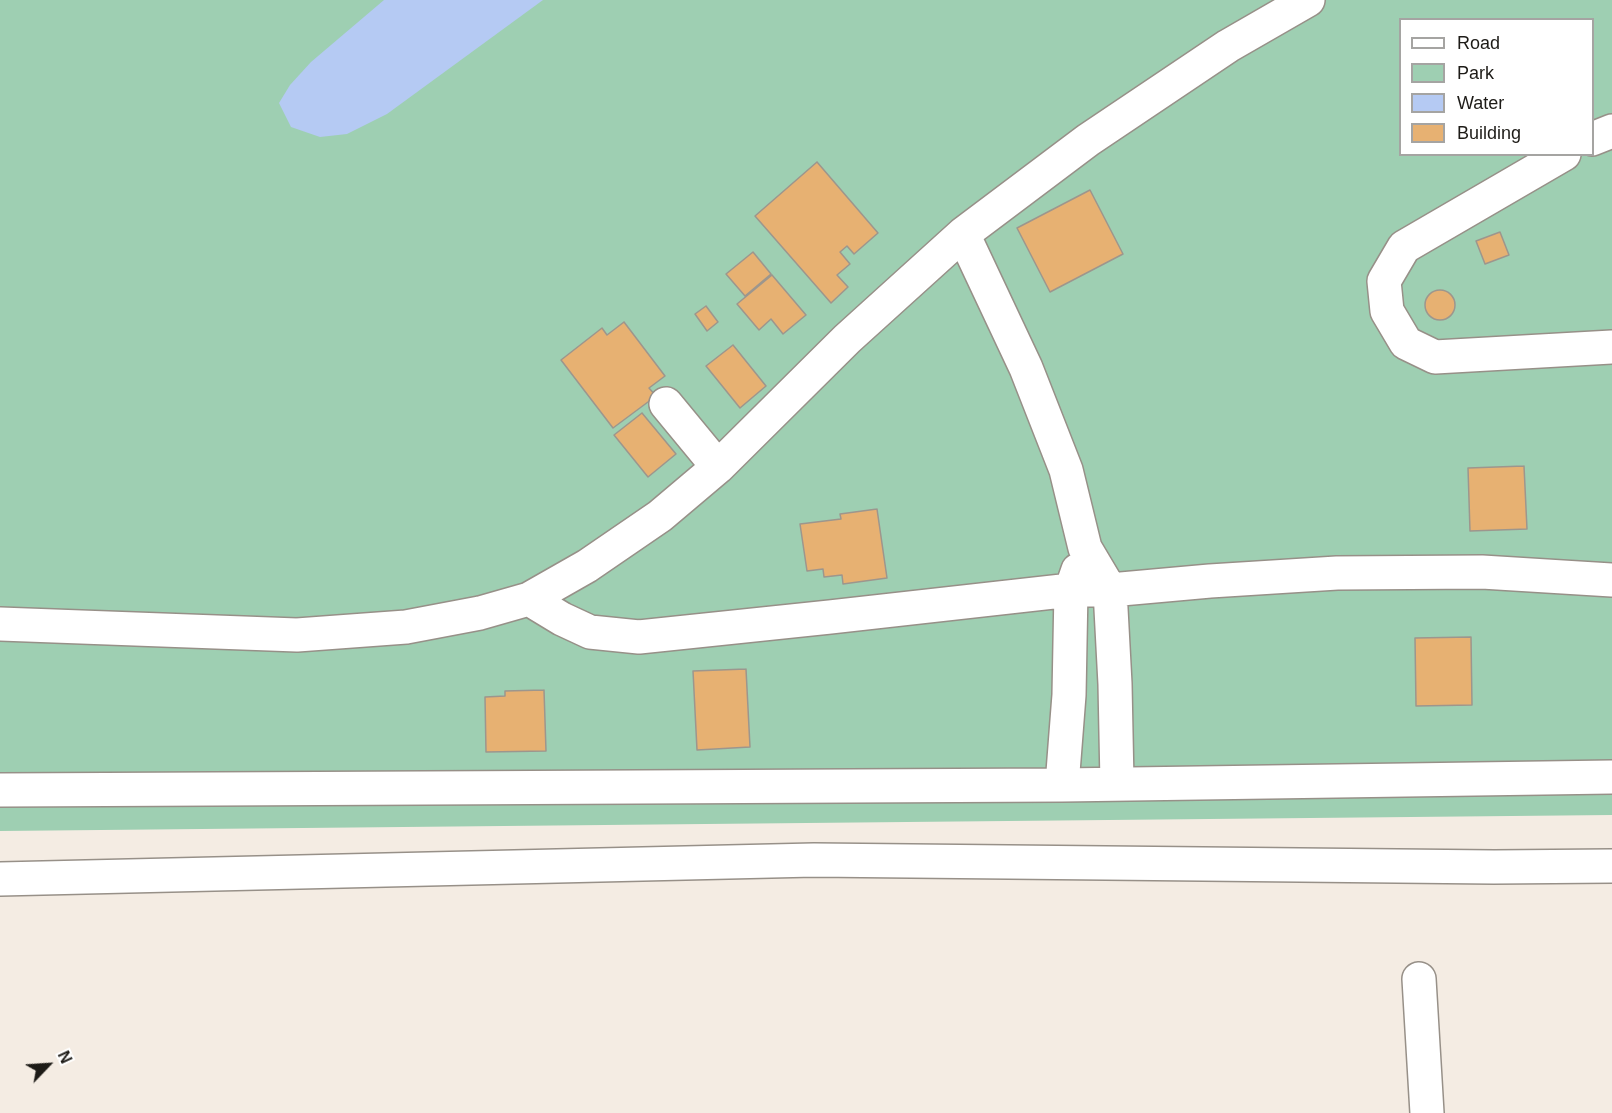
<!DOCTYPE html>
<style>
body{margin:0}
#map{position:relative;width:1612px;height:1113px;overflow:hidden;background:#f4ece3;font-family:Arial,sans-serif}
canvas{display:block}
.legend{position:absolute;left:1399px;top:18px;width:195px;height:138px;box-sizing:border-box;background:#fff;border:2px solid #a5a4a2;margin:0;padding:8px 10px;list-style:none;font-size:18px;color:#1d1b17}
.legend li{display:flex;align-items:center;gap:12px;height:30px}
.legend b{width:30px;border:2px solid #a5a4a2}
.north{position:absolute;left:18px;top:1035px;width:60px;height:60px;-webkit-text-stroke:4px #fff;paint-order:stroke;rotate:65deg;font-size:16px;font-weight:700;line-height:24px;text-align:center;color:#1d1b17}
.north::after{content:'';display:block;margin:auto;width:21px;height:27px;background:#1d1b17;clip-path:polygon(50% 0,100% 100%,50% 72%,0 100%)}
</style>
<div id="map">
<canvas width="1612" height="1113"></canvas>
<ul class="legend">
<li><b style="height:8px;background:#fff"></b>Road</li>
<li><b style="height:16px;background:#9ecfb2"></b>Park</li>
<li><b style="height:16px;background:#b5caf3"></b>Water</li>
<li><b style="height:16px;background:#e7b172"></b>Building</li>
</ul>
<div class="north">N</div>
</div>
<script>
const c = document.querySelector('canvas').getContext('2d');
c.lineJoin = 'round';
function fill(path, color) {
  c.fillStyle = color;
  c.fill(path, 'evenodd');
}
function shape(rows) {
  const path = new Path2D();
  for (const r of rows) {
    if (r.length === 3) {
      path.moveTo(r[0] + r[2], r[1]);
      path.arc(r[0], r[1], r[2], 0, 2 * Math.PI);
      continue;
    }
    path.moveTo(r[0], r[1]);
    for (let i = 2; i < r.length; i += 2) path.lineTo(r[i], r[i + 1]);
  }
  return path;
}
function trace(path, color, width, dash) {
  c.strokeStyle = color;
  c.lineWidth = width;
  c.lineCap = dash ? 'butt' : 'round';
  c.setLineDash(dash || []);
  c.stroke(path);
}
fill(shape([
 [0,0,1612,0,1612,815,0,831],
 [1400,20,1592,20,1592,154,1400,154]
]), '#9ecfb2');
fill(shape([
 [384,0,543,0,387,114,347,134,320,137,291,127,279,103,290,85,311,62]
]), '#b5caf3');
const building = shape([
 [817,162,878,233,854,254,847,246,840,252,850,264,837,275,848,287,831,303,755,216,817,162],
 [1090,190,1123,254,1050,292,1017,228,1090,190],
 [1500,232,1509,255,1485,264,1476,241,1500,232],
 [753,252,771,274,745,296,726,274,753,252],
 [772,275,806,315,783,334,771,319,759,330,737,304,772,275],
 [1440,305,15],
 [706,306,718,322,707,331,695,314,706,306],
 [624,322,665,376,649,388,656,396,613,428,561,360,602,328,607,335,624,322],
 [733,345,766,386,740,408,706,366,733,345],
 [642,413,676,454,648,477,614,435,642,413],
 [1524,466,1527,529,1470,531,1468,468,1524,466],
 [877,509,887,578,843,584,842,575,824,577,823,569,807,571,800,524,841,519,840,514,877,509],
 [1471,637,1472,705,1416,706,1415,638,1471,637],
 [746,669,750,747,697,750,693,671,746,669],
 [544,690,546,751,486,752,485,697,505,696,505,691,544,690]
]);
fill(building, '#e7b172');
trace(building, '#9d968d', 1.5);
const minor = shape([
 [1592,139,1612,131],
 [1564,154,1404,247,1384,281,1387,311,1406,343,1435,357,1612,347],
 [963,234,1026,368,1066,470,1085,548,1110,590,1115,684,1117,783],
 [666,404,718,467],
 [529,599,562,619,590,632,639,637,830,617,1071,590,1110,590,1210,581,1337,573,1482,572,1612,580],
 [0,624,297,635,406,627,480,613,529,599,587,566,660,516,718,467,847,339,963,234,1088,140,1228,46,1308,0],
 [1062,785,1069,695,1071,590,1078,570],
 [0,790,1062,785,1612,777],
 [0,879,814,860,1494,867,1612,866],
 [1419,979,1427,1113]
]);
trace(minor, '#979088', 36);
trace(minor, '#fff', 33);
</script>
